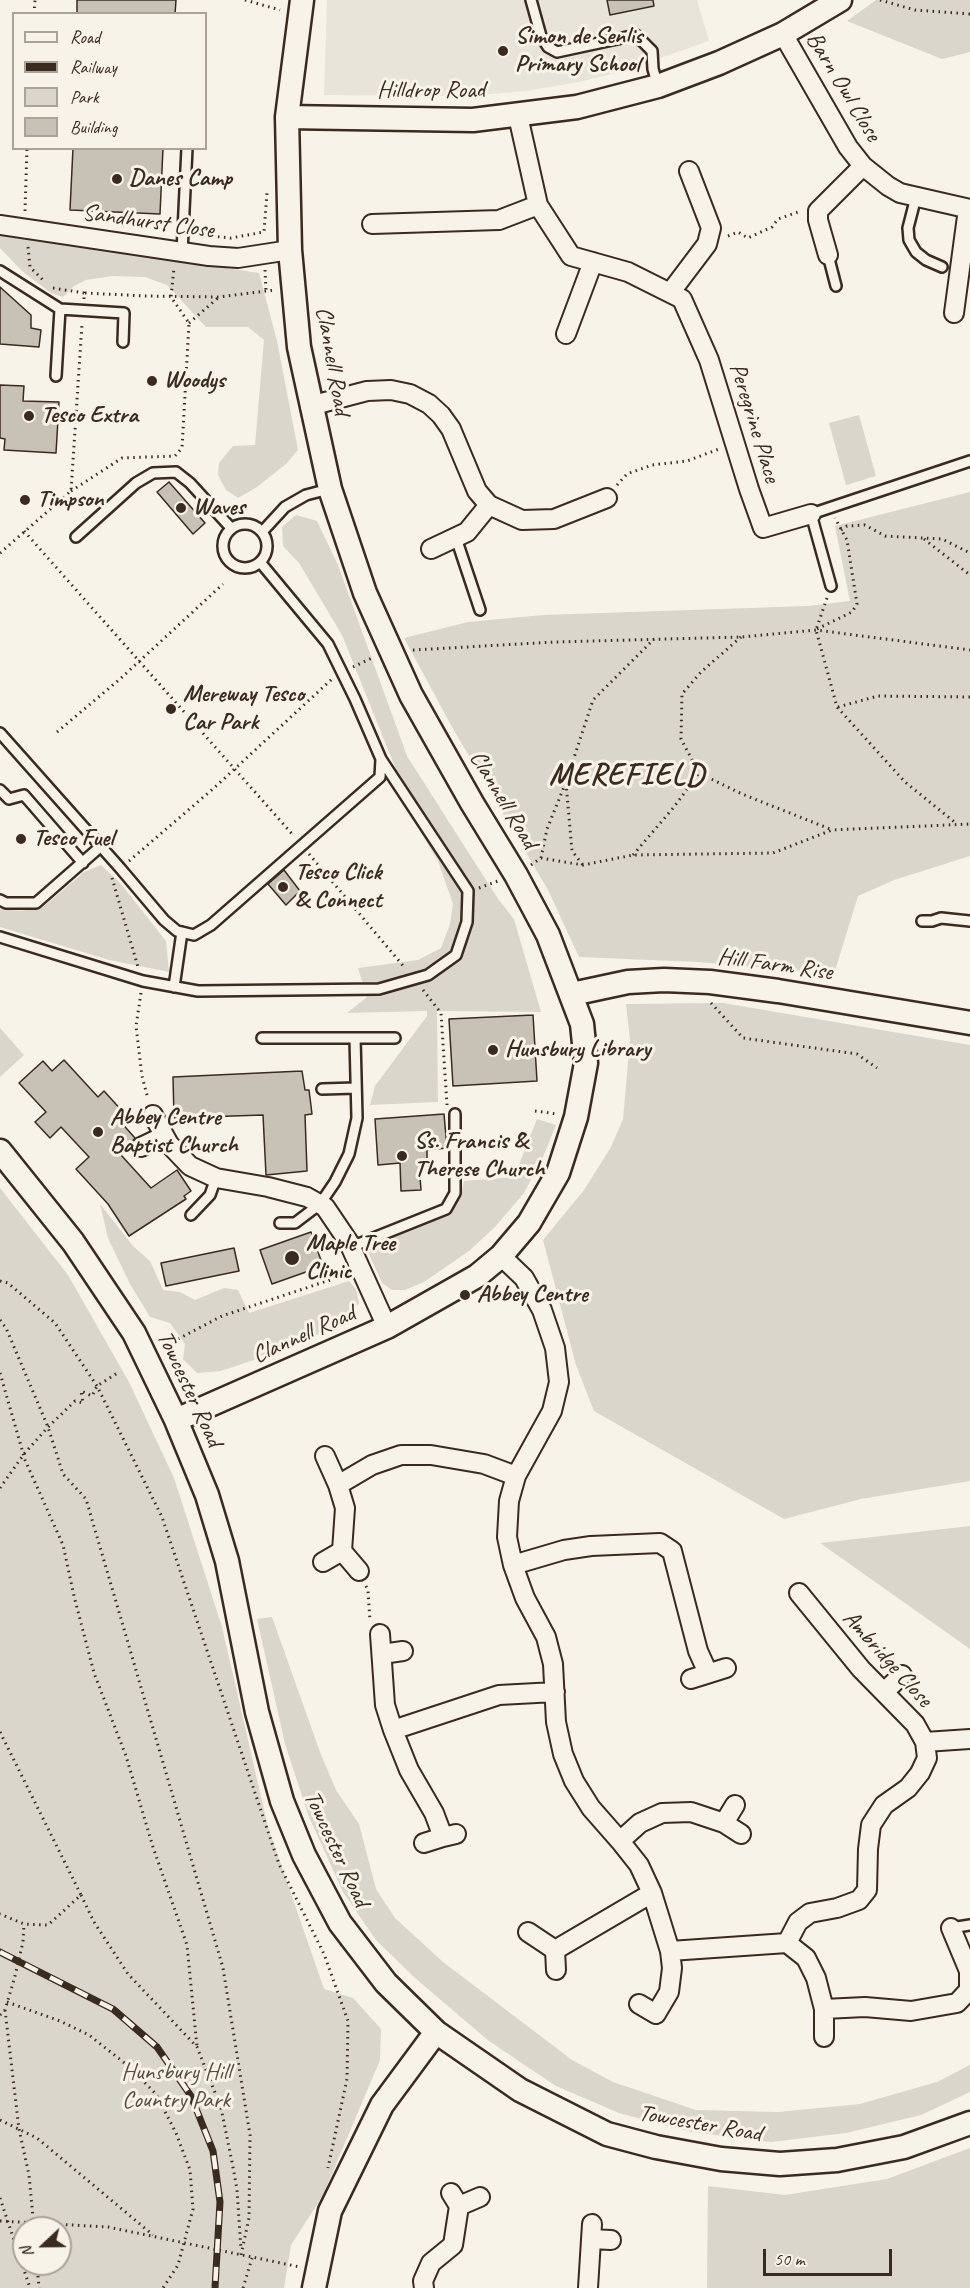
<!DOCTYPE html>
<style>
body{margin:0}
#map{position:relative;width:970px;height:2288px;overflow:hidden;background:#f7f3e8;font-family:Caveat,sans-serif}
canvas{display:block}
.legend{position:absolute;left:12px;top:12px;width:195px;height:138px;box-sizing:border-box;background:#f7f3e8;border:2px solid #aca397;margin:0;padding:8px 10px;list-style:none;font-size:18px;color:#3b2a1e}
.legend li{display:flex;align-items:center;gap:12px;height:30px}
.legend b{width:30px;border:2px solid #aca397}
.north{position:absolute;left:12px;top:2216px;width:60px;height:60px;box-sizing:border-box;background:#f7f3e8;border:2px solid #aca397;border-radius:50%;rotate:248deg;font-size:16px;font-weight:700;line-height:24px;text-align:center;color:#3b2a1e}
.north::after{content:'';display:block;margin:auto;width:21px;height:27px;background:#3b2a1e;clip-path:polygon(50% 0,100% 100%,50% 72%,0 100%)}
.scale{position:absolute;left:763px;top:2249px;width:129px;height:27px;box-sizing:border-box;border:3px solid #3b2a1e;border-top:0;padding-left:8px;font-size:18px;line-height:21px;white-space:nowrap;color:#3b2a1e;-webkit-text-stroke:4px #f7f3e8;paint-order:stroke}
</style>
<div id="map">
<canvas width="970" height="2288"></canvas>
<ul class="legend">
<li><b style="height:8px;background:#f7f3e8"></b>Road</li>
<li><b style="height:8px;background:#3b2a1e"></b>Railway</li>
<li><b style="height:16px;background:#dbd6cb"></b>Park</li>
<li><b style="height:16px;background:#c8c1b6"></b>Building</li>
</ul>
<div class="north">N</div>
<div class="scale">50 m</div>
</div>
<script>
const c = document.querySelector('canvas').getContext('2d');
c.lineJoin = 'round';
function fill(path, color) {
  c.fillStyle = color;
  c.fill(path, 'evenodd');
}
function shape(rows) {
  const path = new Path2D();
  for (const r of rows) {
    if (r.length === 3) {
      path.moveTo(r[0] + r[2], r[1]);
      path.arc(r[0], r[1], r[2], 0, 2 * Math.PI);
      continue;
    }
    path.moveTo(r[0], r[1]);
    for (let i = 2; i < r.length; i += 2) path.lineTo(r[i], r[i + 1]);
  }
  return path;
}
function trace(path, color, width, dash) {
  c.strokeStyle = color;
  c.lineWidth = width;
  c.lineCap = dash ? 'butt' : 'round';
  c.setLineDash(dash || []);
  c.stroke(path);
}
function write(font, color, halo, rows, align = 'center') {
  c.font = font + ' Caveat,sans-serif';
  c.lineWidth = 6;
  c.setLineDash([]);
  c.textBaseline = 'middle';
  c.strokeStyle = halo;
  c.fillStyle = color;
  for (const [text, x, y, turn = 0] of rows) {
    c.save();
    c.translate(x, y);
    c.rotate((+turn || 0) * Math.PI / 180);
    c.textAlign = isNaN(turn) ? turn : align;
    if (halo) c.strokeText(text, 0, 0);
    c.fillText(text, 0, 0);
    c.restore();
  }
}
fill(shape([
 [327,0,697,0,709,41,620,72,579,82,525,91,470,96,324,95]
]), '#e9e4d9');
fill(shape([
 [876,0,970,0,970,52,942,59,847,21],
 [0,233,259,273,277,341,298,450,286,464,257,487,238,498,226,490,218,475,219,463,233,446,255,445,264,340,248,327,206,327,167,285,145,277,113,276,86,280,74,286,63,297,51,293,22,271,0,248],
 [859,415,876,476,846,485,829,423],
 [970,492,970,856,894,880,858,896,834,974,698,962,579,957,548,890,452,727,404,638,468,622,543,615,808,606,850,601,835,526],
 [296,515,317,521,338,565,407,756,498,899,514,919,541,1012,437,1011,438,1102,370,1105,375,1086,427,1016,427,1011,347,1013,367,997,358,968,418,960,441,948,450,924,453,904,438,861,398,795,397,772,342,635,299,563,283,546,282,527],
 [101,865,121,884,166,941,169,972,109,960,0,927,0,909,21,911,43,907,84,872],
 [723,1003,970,1045,970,1481,861,1499,784,1519,594,1411,576,1365,543,1240,584,1190,611,1147,623,1119,630,1040,626,1004],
 [0,1028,24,1055,0,1077],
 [537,1119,556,1125,543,1157,524,1193,495,1227,469,1251,424,1282,405,1290,392,1290,382,1283,366,1247,440,1215,454,1204,461,1194,464,1181,514,1177],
 [0,1188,68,1275,129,1382,174,1478,222,1627,268,1827,324,1989,353,1998,381,2029,380,2060,323,2195,291,2245,284,2288,0,2288],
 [24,2228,60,2228,60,2264,24,2264],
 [100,1204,133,1246,150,1261,163,1290,180,1292,195,1300,224,1288,238,1290,249,1313,349,1281,356,1289,359,1303,347,1320,290,1348,221,1371,197,1373,183,1359,185,1344,170,1323,150,1317,130,1284,108,1238],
 [970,1526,970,1649,820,1543],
 [272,1617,320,1752,336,1790,359,1824,376,1889,395,1918,443,1962,572,2060,613,2082,696,2110,778,2112,860,2104,937,2082,970,2065,970,2092,921,2115,846,2133,771,2142,691,2132,619,2113,556,2086,489,2041,415,1978,376,1940,343,1892,309,1817,285,1744,257,1619],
 [970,2148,970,2288,707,2288,708,2186,785,2195,887,2179]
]), '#dbd6cb');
const building = shape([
 [77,0,176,0,175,14,77,14,77,0],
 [607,0,653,0,654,6,610,15,607,0],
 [73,148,163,148,160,214,70,210,73,148],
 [0,287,31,315,31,328,41,330,39,347,0,344,0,287],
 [0,385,24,386,23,401,59,402,56,453,4,450,5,439,0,438,0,385],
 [169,482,205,523,193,534,157,492,169,482],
 [284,870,300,891,286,905,268,884,284,870],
 [533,1015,537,1081,453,1086,449,1019,533,1015],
 [64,1060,98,1097,104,1091,124,1113,118,1119,135,1138,130,1147,121,1155,151,1188,177,1170,191,1191,184,1196,186,1199,129,1236,108,1204,76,1169,89,1157,61,1127,50,1138,35,1122,46,1112,19,1083,43,1061,52,1071,64,1060],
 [302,1071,305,1090,309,1090,312,1114,305,1115,307,1171,266,1175,263,1115,174,1118,173,1077,302,1071],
 [444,1114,447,1148,427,1150,427,1163,419,1164,421,1190,401,1191,400,1163,378,1165,375,1119,444,1114],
 [311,1232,323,1266,272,1284,260,1250,311,1232],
 [234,1248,239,1271,166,1286,161,1263,234,1248]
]);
fill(building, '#c8c1b6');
trace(building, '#3b2a1e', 1.5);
const service = shape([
 [531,0,541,36,548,47,557,52,636,35,652,51,653,69,658,86],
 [916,197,908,228,909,240,916,252,926,260,942,267],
 [182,252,187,148],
 [828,255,836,286],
 [0,271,60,309,56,376],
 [60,309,124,313,123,342],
 [245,546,22],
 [262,532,285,507,306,495,329,489],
 [76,537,136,483,153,473,176,472,190,483,231,528],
 [456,538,480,610],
 [831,586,811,514,970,461],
 [0,733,120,868,164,920,177,931,194,935,211,925,380,777,381,759,355,699,328,644,260,562],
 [0,790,9,799,24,795,83,863],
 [0,900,6,903,36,903,100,847],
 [922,921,932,921,941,918,970,921],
 [0,937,143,981,198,991,379,989,428,975,456,955,467,922,468,891,381,759],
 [174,987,182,932],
 [262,1038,395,1038],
 [322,1089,356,1088],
 [191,1215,210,1195,216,1178],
 [280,1223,295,1223,320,1204,335,1182,349,1154,357,1118,355,1038],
 [351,1247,446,1209,455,1193,455,1114],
 [951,1928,970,1925]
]);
const minor = shape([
 [783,34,848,147,863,166,888,186,900,193,970,209],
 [518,116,538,205,571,256,628,272,682,299,709,360,749,489,763,528,811,514],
 [372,224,499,220,538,205],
 [0,225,209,256,238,258,290,250],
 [828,255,818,220,818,211,863,166],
 [670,293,707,244,711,228,689,171],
 [954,313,968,209],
 [566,334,593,262],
 [310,406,367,391,391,390,410,394,429,404,441,415,451,429,477,491,489,505,522,520,554,519,607,498],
 [431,549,467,532,489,505],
 [153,1115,169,1144,190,1166,216,1178,268,1187,307,1197,325,1207,348,1241,387,1327],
 [141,1147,164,1136],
 [501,1256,524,1278,542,1310,555,1348,559,1382,552,1411,516,1476,509,1501,507,1537,513,1565,525,1598,546,1637,553,1664,556,1722,563,1754,574,1781,591,1808,620,1841,639,1865,652,1893,670,1951,672,1968,669,1992,656,2014,639,2004],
 [325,1456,338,1485,345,1508,342,1551,359,1571],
 [338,1485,372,1465,401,1455,431,1455,484,1464,516,1476],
 [323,1562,342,1551],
 [513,1565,564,1550,591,1546,660,1543,672,1551,698,1651,708,1673],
 [380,1634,385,1705,393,1730,409,1770,434,1813,443,1837,456,1834],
 [382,1654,403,1651],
 [691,1679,726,1668],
 [884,1692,902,1675],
 [393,1730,499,1695,555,1692],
 [925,1742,970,1739],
 [724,1823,735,1805],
 [620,1841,640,1823,662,1813,691,1812,724,1823,741,1834],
 [424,1843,443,1837],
 [528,1932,555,1950,652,1893],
 [787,1943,798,1922,810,1913,837,1908,859,1900,867,1890,868,1849,871,1825,884,1805,908,1788,920,1773,927,1758,925,1742,915,1724,861,1669,799,1593],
 [555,1950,556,1970],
 [670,1951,787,1943,806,1958,816,1978,824,2009,824,2037],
 [824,2009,865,2007,911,2011,957,2003,969,1990,969,1971,951,1928],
 [459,2206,480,2197],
 [591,2239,611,2240],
 [424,2288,423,2281,431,2263,453,2245,459,2206,451,2193],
 [588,2288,592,2224]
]);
const tertiary = shape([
 [287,117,473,120,577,107,658,86,719,63,783,34,840,0],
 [572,994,628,982,664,980,710,982,778,991,970,1023],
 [0,1151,73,1242,134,1333,176,1420,207,1495,227,1561,257,1712,282,1801,304,1855,340,1923,386,1983,436,2032,520,2090,607,2134,656,2147,721,2159,780,2164,837,2160,904,2147,970,2123],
 [176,1420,387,1327,477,1276,501,1256,529,1223,558,1173,576,1117,586,1063,582,1024,548,935,516,875,472,803,411,695,365,593,330,489,299,347,290,250,287,117,302,0],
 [314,2288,330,2211,382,2105,436,2032]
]);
trace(service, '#3b2a1e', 14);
trace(minor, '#3b2a1e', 22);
trace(tertiary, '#3b2a1e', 27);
trace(shape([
 [245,0,280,10],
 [880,0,915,10,970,14],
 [34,14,35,0],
 [25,211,27,148],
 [200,235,231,238,264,232,267,193],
 [728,236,738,232,748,238,772,227,778,219,801,211],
 [28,247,30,267,45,282],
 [265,270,266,291],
 [53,288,84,293,84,299],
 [85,293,145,296,219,297,275,290],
 [189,323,219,297],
 [617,485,627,474,652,465,687,461,719,449],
 [71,491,122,458,175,456,182,448,189,323,171,297,174,268],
 [841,530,847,526,865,525,885,536,942,539,970,553],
 [24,531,293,835],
 [924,539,970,575],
 [0,553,71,491,82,324],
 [827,598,816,630,837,707,905,782,957,824],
 [817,629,852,612,857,604,847,540,835,518],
 [741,637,701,672,682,694,681,739,699,773,742,794,830,829],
 [413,650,555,642,742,637,816,630,970,650],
 [353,667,374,657],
 [838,707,878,696,970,697],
 [57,732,120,679,223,584],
 [566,783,572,851,583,865],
 [309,854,405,968],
 [633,855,674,807,699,773],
 [541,858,547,829,566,782,593,700,654,639],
 [129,861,214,788,332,679],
 [531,865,541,858,583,865,633,855,773,853,832,830,970,824],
 [112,878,138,967],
 [479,888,498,881],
 [423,990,441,1013,447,1105],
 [141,993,136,1026,142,1076,148,1099],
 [711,1003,743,1038,857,1054,877,1068],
 [535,1111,557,1114],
 [0,1281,8,1283,55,1323,97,1386,162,1517,279,1864,324,1954,348,2021,347,2079,328,2168],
 [0,1320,6,1328,48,1427,63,1474,86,1499,223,1968,250,2135,249,2218,241,2255],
 [178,1339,222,1316,345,1275],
 [0,1373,25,1460,63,1545,74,1596,94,1673,126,1756,153,1847,187,1945,197,2047],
 [0,1488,24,1454,48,1427,75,1401,83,1403,81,1391,92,1396,97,1386,119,1372],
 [366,1586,368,1591,370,1621],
 [0,1732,81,1895,48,1925,24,1924,0,1914],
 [81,1895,94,1922,128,1974,197,2047,221,2108,232,2162,237,2189,241,2250],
 [7,2002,60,2021,89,2035,127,2065,156,2094,176,2133,190,2170,193,2209,178,2265,163,2288],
 [5,2010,19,2129,29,2175,34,2228],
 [0,2015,5,2010,15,1976,23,1942,24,1924],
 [0,2120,37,2138,153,2235],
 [0,2198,30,2288],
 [0,2221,108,2227,300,2267],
 [37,2264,39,2288],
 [243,2288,252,2258]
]), '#3b2a1e', 3, [1.5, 4.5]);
trace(service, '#f7f3e8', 9);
trace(minor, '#f7f3e8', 18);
trace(tertiary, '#f7f3e8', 22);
const rail = shape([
 [0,1952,113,2009,157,2047,191,2096,213,2151,220,2202,215,2288]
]);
trace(rail, '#3b2a1e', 7);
trace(rail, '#f7f3e8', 4.5, [14]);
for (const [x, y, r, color] of [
 [503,51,6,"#3b2a1e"],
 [117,179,6,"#3b2a1e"],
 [152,381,6,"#3b2a1e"],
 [29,416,6,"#3b2a1e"],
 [25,500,6,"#3b2a1e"],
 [181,508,6,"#3b2a1e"],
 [171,709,6,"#3b2a1e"],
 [21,839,6,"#3b2a1e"],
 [283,887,6,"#3b2a1e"],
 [493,1050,6,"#3b2a1e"],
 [98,1132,6,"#3b2a1e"],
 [402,1156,6,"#3b2a1e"],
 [292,1258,8,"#3b2a1e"],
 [465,1295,6,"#3b2a1e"]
]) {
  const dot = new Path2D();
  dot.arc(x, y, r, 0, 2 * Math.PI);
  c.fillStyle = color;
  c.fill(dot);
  trace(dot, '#f7f3e8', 2);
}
write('bold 24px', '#3b2a1e', '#f7f3e8', [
 ["Simon de Senlis",515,37],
 ["Primary School",515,65],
 ["Danes Camp",129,179],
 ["Woodys",164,381],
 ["Tesco Extra",41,416],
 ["Timpson",37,500],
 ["Waves",193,508],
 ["Mereway Tesco",183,695],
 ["Car Park",183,723],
 ["Tesco Fuel",33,839],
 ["Tesco Click",295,873],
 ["& Connect",295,901],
 ["Hunsbury Library",505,1050],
 ["Abbey Centre",110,1118],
 ["Baptist Church",110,1146],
 ["Ss. Francis &",414,1142],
 ["Therese Church",414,1170],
 ["Maple Tree",306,1244],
 ["Clinic",306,1272],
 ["Abbey Centre",477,1295]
], 'left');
write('24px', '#3b2a1e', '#f7f3e8', [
 ["Barn Owl Close",843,87,59],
 ["Hilldrop Road",431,91],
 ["Sandhurst Close",148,222,8],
 ["Clannell Road",332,361,80],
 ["Peregrine Place",754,423,73],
 ["Clannell Road",503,800,59],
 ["Hill Farm Rise",775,965,8],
 ["Clannell Road",304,1335,-24],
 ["Towcester Road",189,1389,65],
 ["Ambridge Close",887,1659,48],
 ["Towcester Road",336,1849,65],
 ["Towcester Road",700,2124,10]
]);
write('24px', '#5b4c41', '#f7f3e8', [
 ["Hunsbury Hill",176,2073],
 ["Country Park",176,2101]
]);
c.letterSpacing = '1.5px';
write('bold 30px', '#3b2a1e', '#f7f3e8', [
 ["MEREFIELD",627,776]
]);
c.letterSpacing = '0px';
</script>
